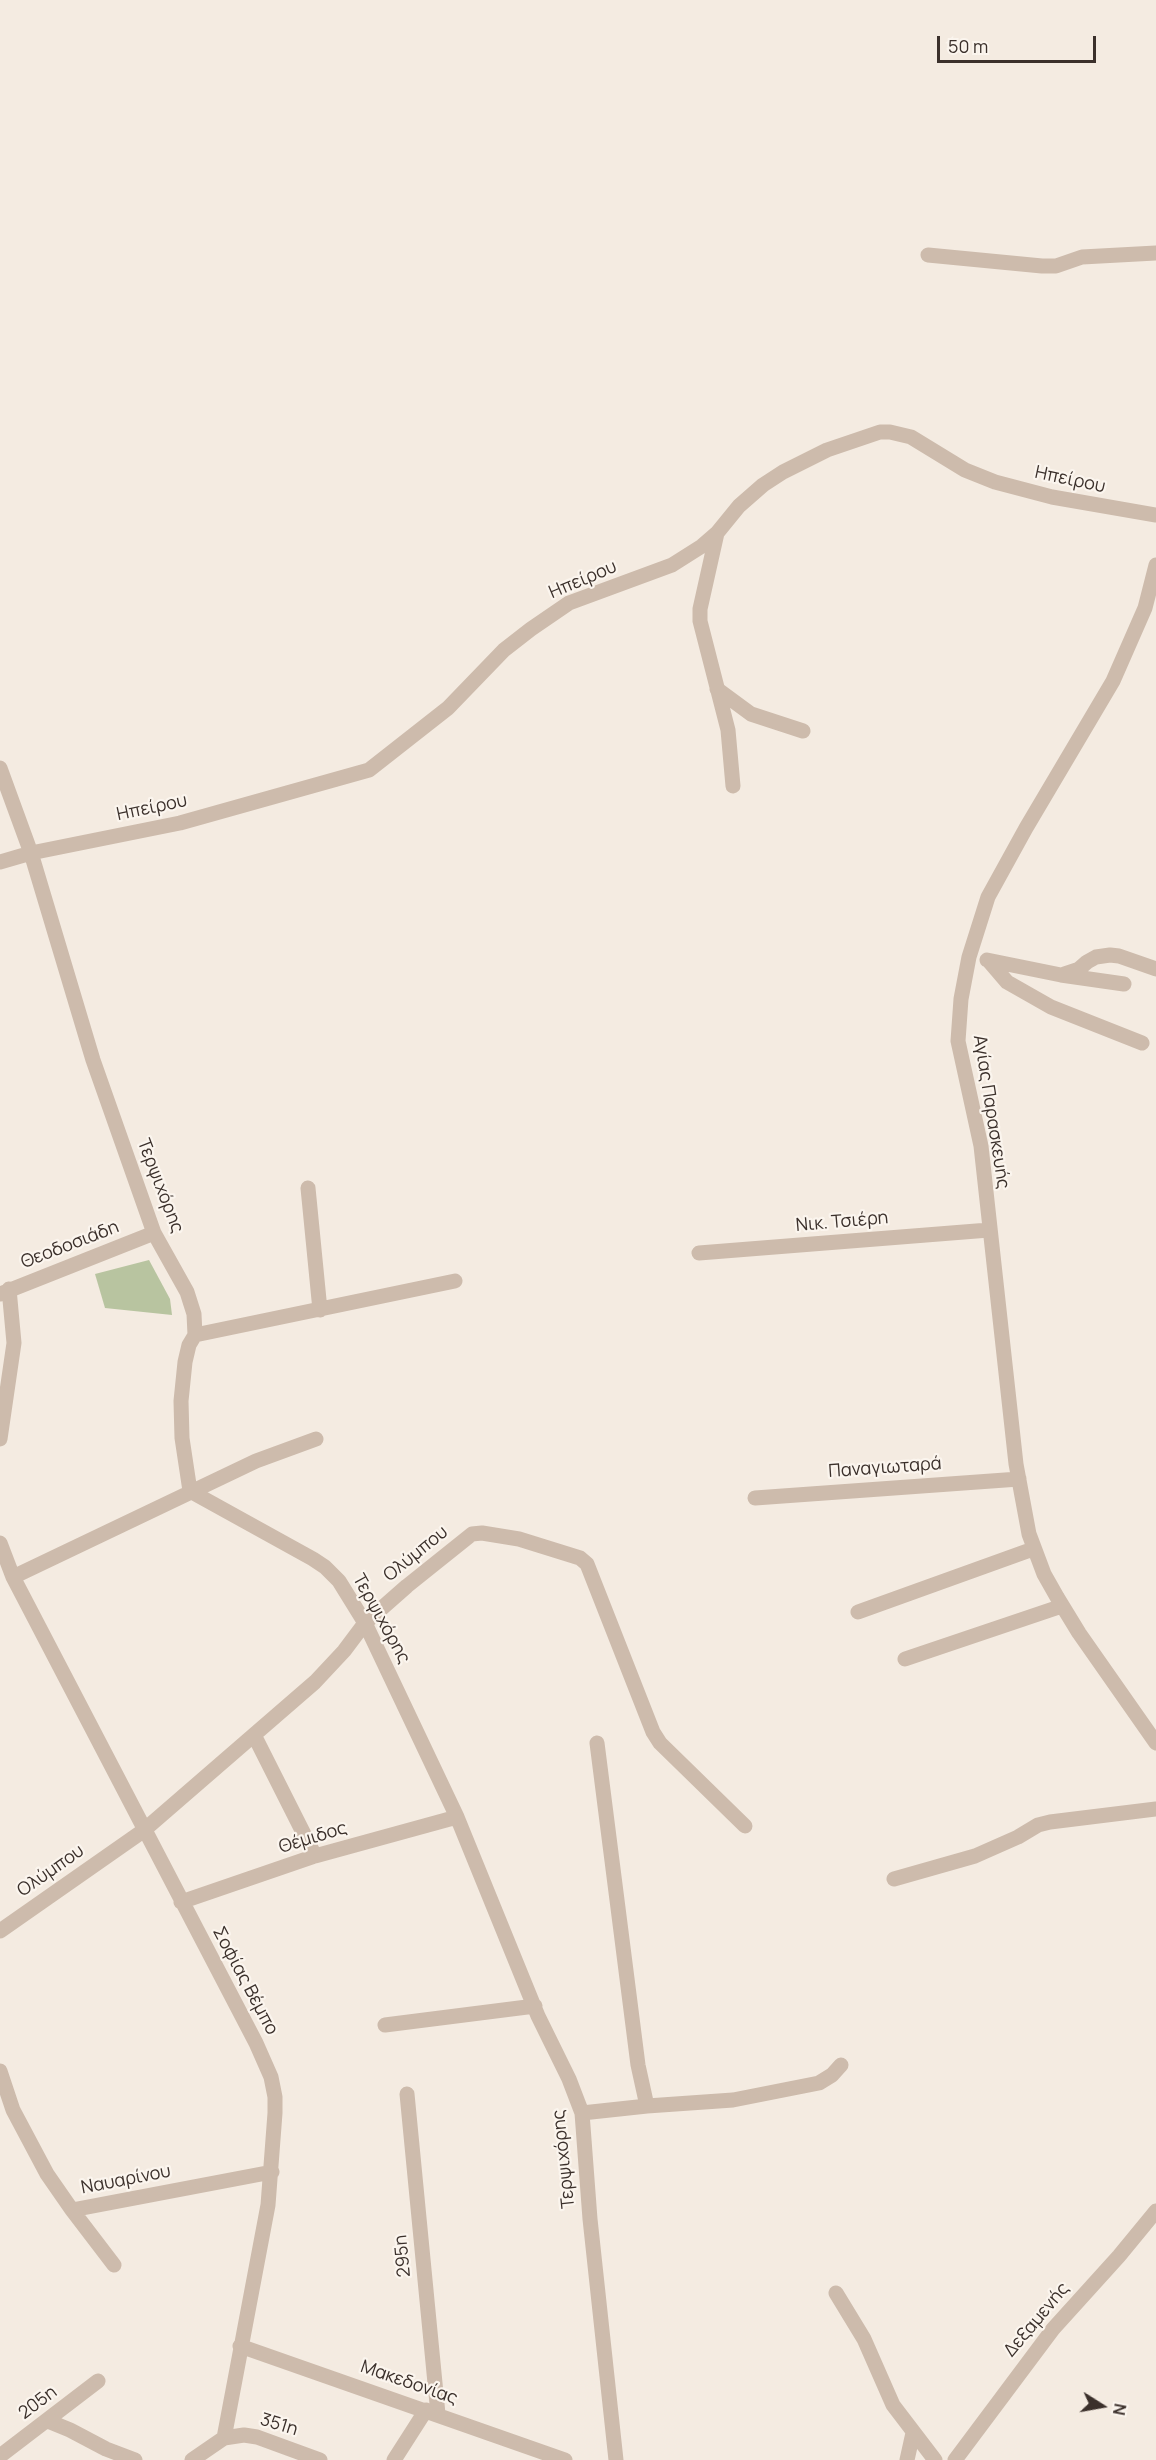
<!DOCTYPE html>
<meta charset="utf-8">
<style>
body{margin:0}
#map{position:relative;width:1156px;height:2460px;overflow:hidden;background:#f4ebe1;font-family:Manrope,sans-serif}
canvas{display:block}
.north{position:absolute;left:1072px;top:2376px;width:60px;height:60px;-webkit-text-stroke:4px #fbf5ee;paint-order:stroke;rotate:101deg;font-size:16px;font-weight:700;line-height:24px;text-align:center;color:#3b302b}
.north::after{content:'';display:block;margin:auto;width:21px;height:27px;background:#3b302b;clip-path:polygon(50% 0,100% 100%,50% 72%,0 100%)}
.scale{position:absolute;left:937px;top:36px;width:159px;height:27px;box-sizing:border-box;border:3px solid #3b302b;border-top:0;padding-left:8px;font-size:18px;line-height:21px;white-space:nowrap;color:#3b302b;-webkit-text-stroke:4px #fbf5ee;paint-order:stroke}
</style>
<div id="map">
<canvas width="1156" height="2460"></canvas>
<div class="north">N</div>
<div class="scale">50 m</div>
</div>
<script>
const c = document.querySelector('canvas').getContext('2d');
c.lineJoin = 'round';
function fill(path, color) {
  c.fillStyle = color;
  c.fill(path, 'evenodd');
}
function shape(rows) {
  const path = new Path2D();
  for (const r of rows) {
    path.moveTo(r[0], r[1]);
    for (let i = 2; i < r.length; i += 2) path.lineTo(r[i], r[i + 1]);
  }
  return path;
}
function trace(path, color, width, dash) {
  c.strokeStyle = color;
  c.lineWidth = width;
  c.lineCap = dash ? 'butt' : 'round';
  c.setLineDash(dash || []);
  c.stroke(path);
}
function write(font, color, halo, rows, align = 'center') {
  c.font = font + ' Manrope,sans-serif';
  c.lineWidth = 4.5;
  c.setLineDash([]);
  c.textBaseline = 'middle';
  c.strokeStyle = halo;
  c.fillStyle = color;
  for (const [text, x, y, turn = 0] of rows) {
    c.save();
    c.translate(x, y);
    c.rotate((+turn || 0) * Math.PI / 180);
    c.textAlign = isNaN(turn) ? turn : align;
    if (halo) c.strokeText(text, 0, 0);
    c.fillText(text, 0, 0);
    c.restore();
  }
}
fill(shape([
 [149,1260,170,1299,172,1315,105,1308,95,1274]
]), '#b8c4a0');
trace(shape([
 [928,255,1042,266,1056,266,1082,257,1156,253],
 [717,533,700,609,700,621,728,730,733,786],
 [1156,565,1145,608,1113,681,1026,828,988,897,969,957,961,999,958,1041,981,1146,1016,1464,1029,1534,1044,1574,1057,1597,1079,1633,1156,1743],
 [717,689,751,714,803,731],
 [0,768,31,853,93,1060,154,1233,187,1292,194,1314,195,1335,189,1345,185,1362,181,1401,182,1438,190,1491,313,1559,325,1567,339,1581,365,1623,457,1817,538,2016,569,2079,582,2113,590,2219,616,2460],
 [0,862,31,853,180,823,369,770,448,708,504,650,531,629,569,603,672,565,702,546,717,533,739,506,763,485,783,472,827,450,880,432,890,432,911,437,965,470,995,482,1052,497,1156,515],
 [987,960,1061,975,1124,984],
 [989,961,1007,982,1051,1007,1142,1043],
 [1064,974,1079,969,1087,962,1096,957,1110,955,1119,956,1156,969],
 [308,1188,320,1310],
 [699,1253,989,1230],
 [0,1294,154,1233],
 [195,1335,455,1281],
 [0,1439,14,1343,9,1289],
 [755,1498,1019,1479],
 [0,1543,13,1577,256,2043,271,2077,275,2097,275,2113,268,2205,224,2438,192,2460],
 [13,1577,256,1461,316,1439],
 [858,1612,1033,1549],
 [905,1659,1062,1606],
 [254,1735,315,1856],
 [597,1743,638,2065,647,2106],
 [894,1879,975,1856,1018,1837,1038,1825,1050,1822,1156,1809],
 [181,1902,315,1856,457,1817],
 [0,1931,143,1831,315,1682,344,1651,365,1623,407,1586,472,1534,482,1533,519,1539,580,1558,587,1564,653,1732,660,1743,745,1826],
 [385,2025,535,2006],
 [0,2071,13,2110,47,2174,72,2210,272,2172],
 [407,2094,438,2414],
 [582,2113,647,2106,733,2100,819,2083,832,2075,841,2065],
 [72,2210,114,2265],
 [836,2293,864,2339,893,2405,935,2460],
 [240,2346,565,2460],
 [48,2421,70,2430,106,2449,135,2460],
 [224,2438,244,2435,257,2437,320,2460],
 [0,2456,98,2381],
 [394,2460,426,2410],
 [907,2460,913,2433],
 [955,2460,1053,2329,1119,2256,1156,2211]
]), '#cdbbac', 15);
write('18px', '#3b302b', '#fbf5ee', [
 ["Ηπείρου",1070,480,12],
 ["Ηπείρου",583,580,-23],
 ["Ηπείρου",152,808,-12],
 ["Αγίας Παρασκευής",991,1112,81],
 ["Τερψιχόρης",160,1186,69],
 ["Νικ. Τσιέρη",842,1222,-5],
 ["Θεοδοσιάδη",70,1245,-21],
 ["Παναγιωταρά",885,1468,-4],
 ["Ολύμπου",416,1554,-39],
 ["Τερψιχόρης",381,1619,61],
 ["Θέμιδος",313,1838,-17],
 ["Ολύμπου",51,1871,-35],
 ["Σοφίας Βέμπο",245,1981,62],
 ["Τερψιχόρης",564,2159,-96],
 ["Ναυαρίνου",126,2180,-11],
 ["295η",403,2256,-95],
 ["Δεξαμενής",1037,2320,-50],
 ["Μακεδονίας",409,2383,19],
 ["205η",38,2403,-37],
 ["351η",279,2425,17]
]);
</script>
